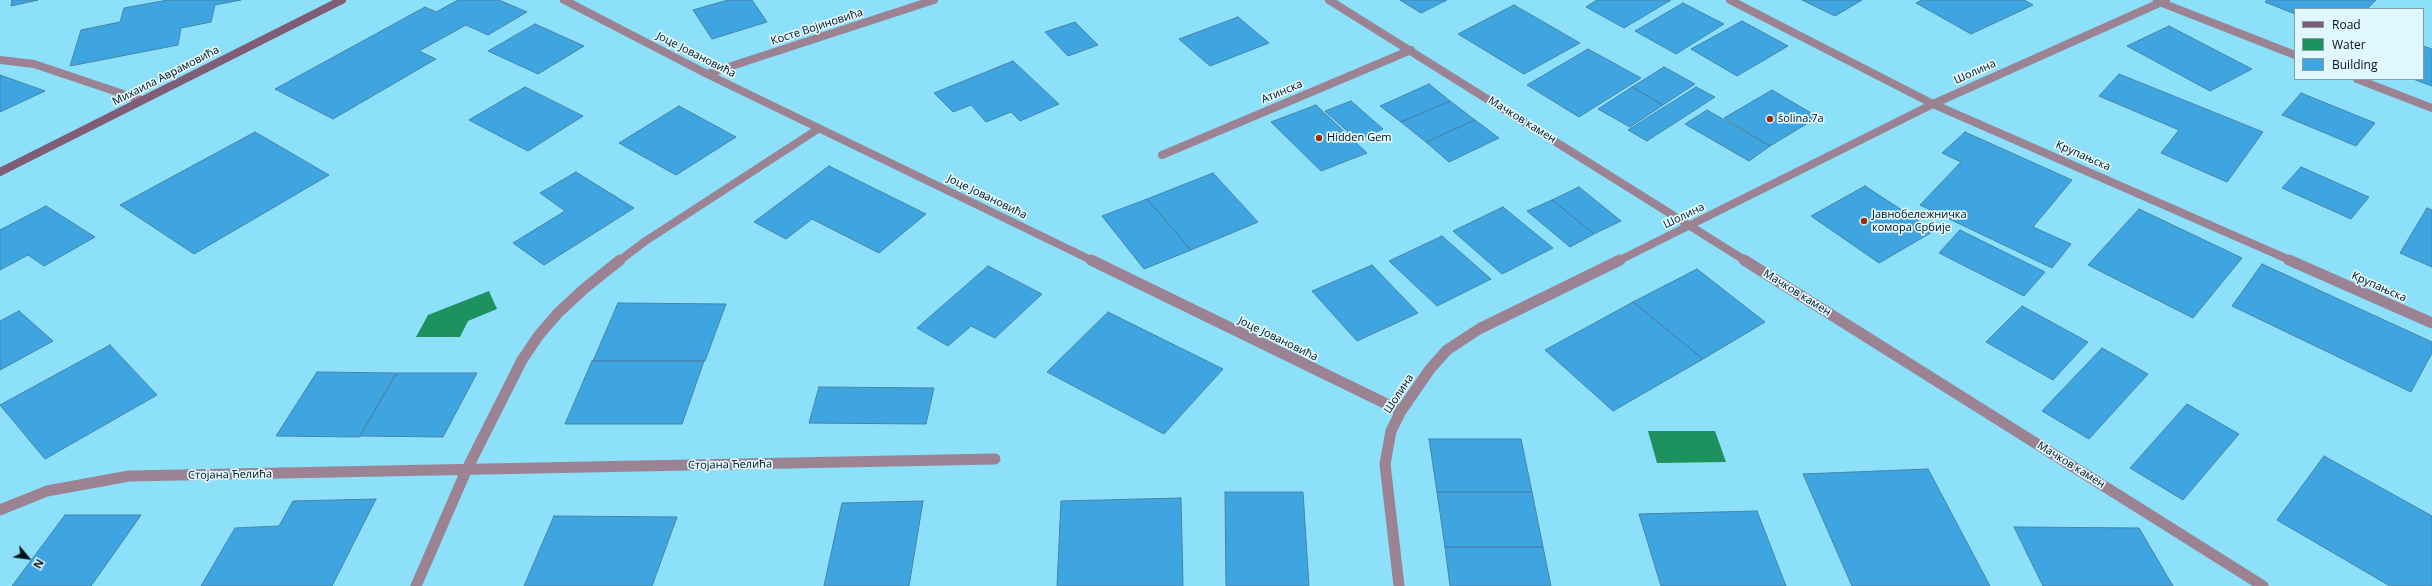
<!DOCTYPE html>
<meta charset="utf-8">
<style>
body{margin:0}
#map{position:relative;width:2432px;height:586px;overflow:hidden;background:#8ce0f9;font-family:"Open Sans",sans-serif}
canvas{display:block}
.legend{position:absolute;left:2294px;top:8px;width:130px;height:72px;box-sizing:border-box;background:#e0f7ff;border:1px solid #869ba3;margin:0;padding:5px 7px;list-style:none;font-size:12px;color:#001219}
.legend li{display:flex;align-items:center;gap:8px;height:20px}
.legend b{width:20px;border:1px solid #869ba3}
.north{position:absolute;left:8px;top:538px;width:40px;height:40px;-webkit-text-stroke:3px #e0f7ff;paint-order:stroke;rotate:119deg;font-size:11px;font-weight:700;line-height:16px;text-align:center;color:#001219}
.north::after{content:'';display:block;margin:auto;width:14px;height:18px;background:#001219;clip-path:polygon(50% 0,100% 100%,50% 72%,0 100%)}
</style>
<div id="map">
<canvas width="2432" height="586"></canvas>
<ul class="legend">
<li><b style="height:5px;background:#815c76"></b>Road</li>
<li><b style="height:11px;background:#1d925e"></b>Water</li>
<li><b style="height:11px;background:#3ea5e0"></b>Building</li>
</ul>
<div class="north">N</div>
</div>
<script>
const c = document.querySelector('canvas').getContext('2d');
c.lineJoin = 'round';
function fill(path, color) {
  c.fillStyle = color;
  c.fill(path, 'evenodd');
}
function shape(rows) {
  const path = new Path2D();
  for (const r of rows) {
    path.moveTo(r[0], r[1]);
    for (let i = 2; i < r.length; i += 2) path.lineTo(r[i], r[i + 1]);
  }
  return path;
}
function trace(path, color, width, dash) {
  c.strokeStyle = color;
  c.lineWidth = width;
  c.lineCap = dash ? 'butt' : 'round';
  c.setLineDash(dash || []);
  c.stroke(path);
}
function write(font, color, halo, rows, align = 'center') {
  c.font = font + ' "Open Sans",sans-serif';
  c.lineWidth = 3.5;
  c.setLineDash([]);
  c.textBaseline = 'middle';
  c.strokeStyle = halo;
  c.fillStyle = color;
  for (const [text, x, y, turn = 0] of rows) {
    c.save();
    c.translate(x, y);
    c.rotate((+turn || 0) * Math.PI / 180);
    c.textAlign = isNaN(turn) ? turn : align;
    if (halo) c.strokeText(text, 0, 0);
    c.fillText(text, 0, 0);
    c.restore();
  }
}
fill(shape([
 [489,291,497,309,468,321,460,337,416,337,428,315],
 [1648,431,1715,431,1726,462,1657,463]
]), '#1d925e');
const building = shape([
 [12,0,38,0,11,6,12,0],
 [168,0,241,0,215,5,211,22,181,28,178,45,70,66,81,30,120,22,124,8,168,0],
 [458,0,499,0,527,12,488,35,466,25,419,51,436,59,333,119,275,89,425,7,436,12,458,0],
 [728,0,752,0,767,22,712,39,693,10,728,0],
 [1400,0,1447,0,1421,13,1400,0],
 [1597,0,1671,0,1624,28,1586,7,1597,0],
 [1802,0,1862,0,1835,16,1802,0],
 [1922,0,2024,0,2033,5,1971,34,1916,3,1922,0],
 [2267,0,2376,0,2367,9,2295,9,2295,14,2265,2,2267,0],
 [1683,3,1724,24,1676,54,1635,31,1683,3],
 [1514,5,1580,43,1524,74,1458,34,1514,5],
 [1238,17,1269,43,1210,66,1179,39,1238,17],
 [1742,21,1788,46,1737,76,1691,49,1742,21],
 [1075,22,1098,45,1068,56,1045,32,1075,22],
 [535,24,584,46,538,74,488,51,535,24],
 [2169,26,2252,69,2210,91,2127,46,2169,26],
 [2423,46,2432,49,2432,86,2413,79,2423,79,2423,46],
 [1588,49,1641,78,1579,117,1527,85,1588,49],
 [1013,61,1059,104,1020,121,1011,112,986,122,971,105,953,112,934,93,1013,61],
 [1664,67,1695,84,1663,105,1632,87,1664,67],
 [2119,74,2263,132,2227,182,2161,153,2179,130,2099,96,2119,74],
 [0,75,45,91,0,112,0,75],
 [1429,84,1450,101,1401,122,1380,106,1429,84],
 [525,87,583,116,528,151,469,120,525,87],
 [1632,87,1663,105,1630,127,1598,109,1632,87],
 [1696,87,1715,97,1647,141,1628,130,1696,87],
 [1772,90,1818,117,1770,146,1724,118,1772,90],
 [2301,93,2375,123,2356,146,2282,115,2301,93],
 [1351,101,1383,129,1357,140,1325,111,1351,101],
 [1450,101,1475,120,1426,142,1401,122,1450,101],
 [1316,105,1367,153,1321,171,1271,122,1316,105],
 [679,106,736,137,676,175,619,143,679,106],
 [1707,110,1770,146,1749,161,1685,124,1707,110],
 [1475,120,1499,138,1449,162,1426,142,1475,120],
 [255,132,329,175,194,254,120,205,255,132],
 [1965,132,2072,180,2033,227,2071,244,2052,268,1920,205,1961,162,1942,153,1965,132],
 [829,166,926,214,879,253,812,219,786,239,754,222,829,166],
 [2301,167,2369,197,2351,219,2282,188,2301,167],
 [576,172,634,208,544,265,513,243,565,211,540,193,576,172],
 [1213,173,1258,222,1191,250,1147,199,1213,173],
 [1865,186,1934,231,1879,263,1811,216,1865,186],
 [1579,187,1621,221,1594,234,1552,200,1579,187],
 [1147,199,1191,250,1144,269,1102,216,1147,199],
 [1552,200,1594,234,1570,247,1527,211,1552,200],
 [46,206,95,237,44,266,28,255,0,270,0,230,46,206],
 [1503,207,1553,248,1502,274,1453,231,1503,207],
 [2427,208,2432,210,2432,267,2400,253,2427,208],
 [2139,209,2242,258,2193,318,2088,265,2139,209],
 [1960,230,2045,272,2024,296,1939,253,1960,230],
 [1442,236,1491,279,1437,306,1389,261,1442,236],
 [2262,264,2432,342,2432,353,2411,392,2232,306,2262,264],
 [1372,265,1418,313,1357,341,1312,291,1372,265],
 [988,266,1042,294,995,338,971,326,948,346,917,328,988,266],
 [1697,269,1765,322,1703,359,1633,302,1697,269],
 [1633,302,1703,359,1613,411,1545,350,1633,302],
 [618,303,726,304,705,361,593,361,618,303],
 [2022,306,2088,342,2053,380,1986,342,2022,306],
 [19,311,53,341,0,370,0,321,19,311],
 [1108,312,1223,369,1164,434,1047,372,1108,312],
 [110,345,157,395,45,459,0,405,110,345],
 [2102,348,2148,374,2089,439,2042,411,2102,348],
 [592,361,704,361,682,424,565,424,592,361],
 [317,372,396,373,359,437,276,436,317,372],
 [397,373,477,373,443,437,360,436,397,373],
 [819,387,934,388,926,424,809,423,819,387],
 [2187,404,2239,434,2183,500,2130,468,2187,404],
 [1429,439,1521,439,1532,492,1437,492,1429,439],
 [2324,456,2432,516,2432,586,2390,586,2277,520,2324,456],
 [1928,469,1990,586,1852,586,1803,474,1928,469],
 [1225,492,1303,492,1309,586,1226,586,1225,492],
 [1437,492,1532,492,1543,547,1445,547,1437,492],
 [1181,498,1183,586,1057,586,1061,501,1181,498],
 [376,499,332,586,201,586,235,528,279,526,293,501,376,499],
 [923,501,909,586,824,586,842,503,923,501],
 [1757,511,1786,586,1661,586,1639,514,1757,511],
 [65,515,141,515,91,586,12,586,65,515],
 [554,516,677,517,652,586,524,586,554,516],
 [2014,527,2139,528,2173,586,2043,586,2014,527],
 [1445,547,1543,547,1551,586,1450,586,1445,547]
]);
fill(building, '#3ea5e0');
trace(building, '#4684ab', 1);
trace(shape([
 [0,60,34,64,141,100]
]), '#9c8394', 8);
trace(shape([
 [564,0,707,74,1093,261],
 [1329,0,1746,261],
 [1730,0,1933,104,2292,261],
 [2157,1,2295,55],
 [707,74,934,0],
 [2357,79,2432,108],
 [1162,155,1411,50],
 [619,261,644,242,818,129],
 [1618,261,1933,104,2166,0]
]), '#9c8394', 8);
trace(shape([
 [1091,260,1401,411],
 [1744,260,2263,586],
 [2289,260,2432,323],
 [0,510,47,491,129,476,995,459],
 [416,586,466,471,522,360,539,335,558,313,585,288,620,260],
 [1399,586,1385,464,1391,431,1401,411,1430,369,1447,350,1479,329,1620,260]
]), '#9c8394', 11);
trace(shape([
 [0,172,342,0]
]), '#815c76', 8);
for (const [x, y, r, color] of [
 [1770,119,4,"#963007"],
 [1319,138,4,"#963007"],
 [1864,221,4,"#963007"]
]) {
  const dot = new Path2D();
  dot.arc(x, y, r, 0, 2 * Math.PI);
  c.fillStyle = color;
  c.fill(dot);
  trace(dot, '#e0f7ff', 1.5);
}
write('11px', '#001219', '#e0f7ff', [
 ["Косте Војиновића",817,27,-18],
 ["Јоце Јовановића",696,55,27],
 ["Шолина",1975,72,-24],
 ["Михаила Аврамовића",166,76,-27],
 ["Атинска",1282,92,-23],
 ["Мачков камен",1522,120,32],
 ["Крупањска",2083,156,24],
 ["Јоце Јовановића",987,197,26],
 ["Шолина",1684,216,-26],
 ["Крупањска",2379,287,24],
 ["Мачков камен",1797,293,32],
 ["Јоце Јовановића",1278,339,26],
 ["Шолина",1399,394,-57],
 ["Стојана Ћелића",730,465,-1],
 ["Мачков камен",2071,465,32],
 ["Стојана Ћелића",230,475,-1]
]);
write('11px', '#001219', '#e0f7ff', [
 ["šolina.7a",1778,119],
 ["Hidden Gem",1327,138],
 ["Јавнобележничка",1872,215],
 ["комора Србије",1872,228]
], 'left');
</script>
